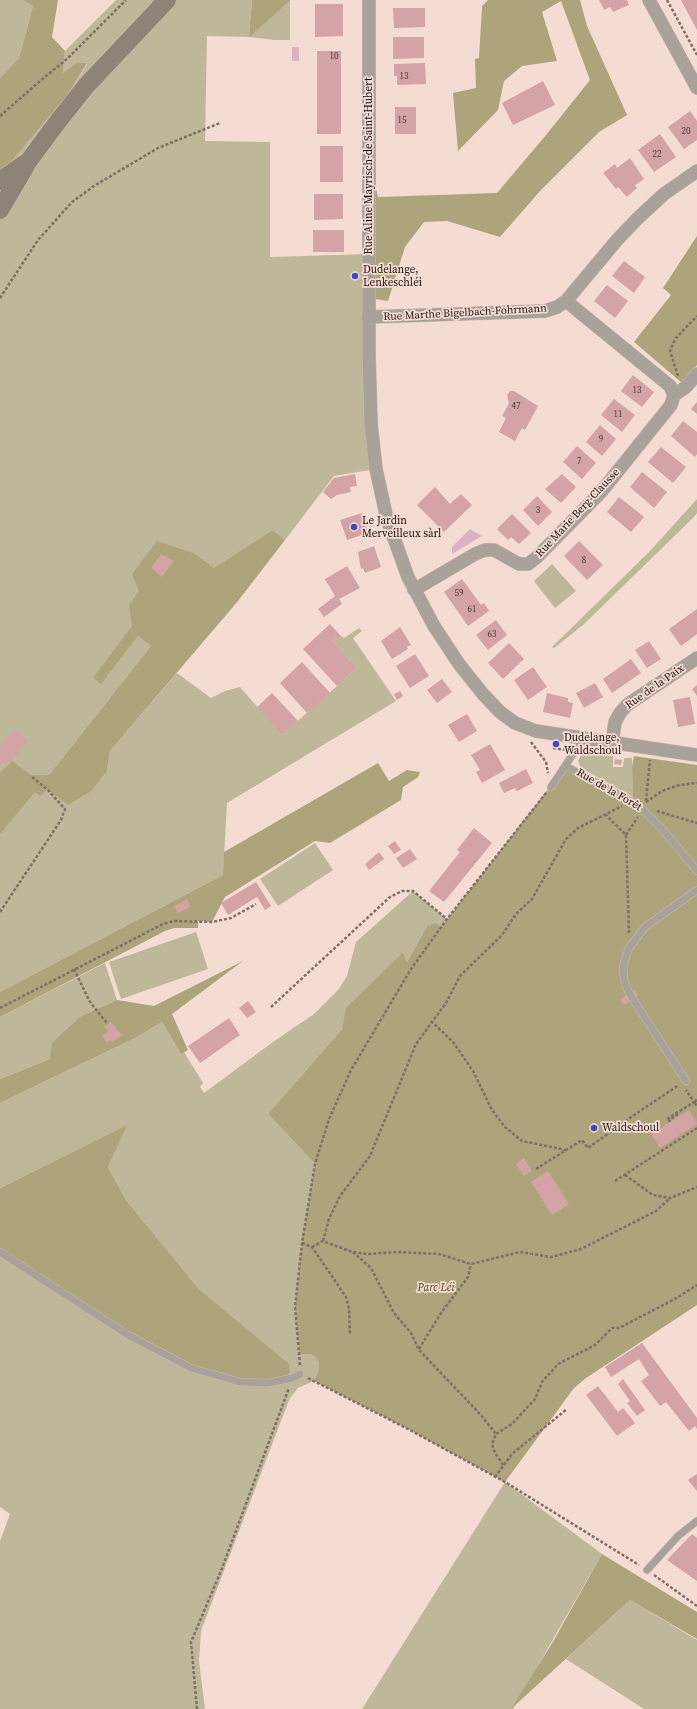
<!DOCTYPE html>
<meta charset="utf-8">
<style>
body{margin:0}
canvas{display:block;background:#f5dcd2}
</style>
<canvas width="697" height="1709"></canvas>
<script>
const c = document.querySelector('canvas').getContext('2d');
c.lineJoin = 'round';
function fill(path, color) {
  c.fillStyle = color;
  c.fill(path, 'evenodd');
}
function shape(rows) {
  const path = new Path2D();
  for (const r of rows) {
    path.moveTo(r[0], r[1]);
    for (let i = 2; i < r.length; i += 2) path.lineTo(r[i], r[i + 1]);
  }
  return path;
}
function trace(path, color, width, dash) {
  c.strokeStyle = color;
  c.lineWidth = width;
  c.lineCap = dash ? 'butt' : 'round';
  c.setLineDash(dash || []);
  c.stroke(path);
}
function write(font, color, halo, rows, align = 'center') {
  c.font = font + ' "Source Serif 4",serif';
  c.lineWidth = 3.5;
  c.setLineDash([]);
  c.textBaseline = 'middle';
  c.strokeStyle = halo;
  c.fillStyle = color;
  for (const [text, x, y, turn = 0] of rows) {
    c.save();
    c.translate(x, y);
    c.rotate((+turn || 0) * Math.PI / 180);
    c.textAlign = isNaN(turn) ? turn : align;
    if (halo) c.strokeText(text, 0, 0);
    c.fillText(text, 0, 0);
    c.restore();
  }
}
fill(shape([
 [0,0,22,0,33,6,19,58,0,78],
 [116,0,252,0,249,36,290,1,290,40,274,40,249,37,207,36,205,141,270,142,270,257,369,254,376,469,334,476,285,540,273,530,151,646,49,775,47,789,107,771,110,751,177,673,211,698,225,691,240,687,282,735,357,668,333,641,340,635,344,638,359,628,362,631,353,638,396,701,227,803,223,875,0,992,0,210,28,163,0,172,11,162,67,96,87,64,76,63,63,73,65,51],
 [697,499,697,513,693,518,583,625,554,648,552,647,649,552],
 [552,564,576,591,555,608,534,581],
 [585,752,613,756,613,767,623,767,624,758,632,758,633,797,581,768,578,761,581,755],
 [315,843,333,870,278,906,260,879],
 [413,891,447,919,441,927,427,926,407,962,403,952,347,1008,342,1029,268,1114,315,1164,302,1243,295,1307,310,1354,315,1357,319,1362,319,1369,314,1381,298,1388,289,1400,201,1631,199,1661,205,1709,0,1709,0,1541,10,1514,0,1507,0,1252,288,1364,199,1289,126,1200,108,1167,126,1126,0,1188,0,1103,135,1038,162,1022,181,1054,184,1052,203,1083,200,1087,204,1093,273,1042,314,1014,338,990,347,976,356,942],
 [196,932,208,969,121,999,109,962],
 [105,963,117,1000,81,1016,50,1059,0,1079,0,1017],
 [505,1482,602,1554,513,1709,362,1709],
 [630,1600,697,1640,697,1709,644,1709,566,1659]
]), '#bfb799');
fill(shape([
 [22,0,58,0,52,37,65,51,63,73,76,63,87,63,67,96,11,162,0,172,0,78,19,58,33,6],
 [252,0,290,0,290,1,249,37],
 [488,0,580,0,587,26,627,115,599,132,540,191,500,237,447,221,424,222,405,247,388,301,369,298,369,160,378,197,497,193,546,135,590,80,561,1,542,12,557,61,522,66,504,81,498,110,458,151,453,93,476,88,475,59,479,58,482,6],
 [697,236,697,365,682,383,634,342,671,295,663,288],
 [273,530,285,540,238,601,110,751,107,771,91,791,68,805,47,789,41,796,35,792,0,834,0,773,12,761,31,775,49,775,151,646,138,636,101,684,93,678,132,626,129,605,139,591,132,574,157,541,193,553,214,568],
 [634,756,697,765,697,1305,586,1378,574,1388,505,1482,408,1429,314,1381,319,1369,319,1362,315,1357,310,1354,300,1354,295,1307,302,1243,315,1164,268,1114,342,1029,346,1008,403,952,407,962,427,926,436,923,441,927,566,766,633,802,632,767],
 [378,763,389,781,407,770,420,772,418,777,403,787,401,800,330,843,315,841,225,897,212,922,198,921,198,928,174,928,165,931,0,1017,0,992,223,875,224,852],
 [243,961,172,1014,188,1050,181,1054,162,1022,135,1038,0,1103,0,1079,50,1059,52,1043,81,1016,117,1000,154,1006],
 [127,1125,108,1167,126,1200,199,1289,289,1364,290,1372,285,1380,240,1382,191,1368,158,1352,0,1252,0,1188],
 [602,1554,697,1612,697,1639,630,1600,511,1709,554,1640]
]), '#aea47b');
fill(shape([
 [292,47,299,47,299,61,292,61],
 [470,529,482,536,452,554,452,547]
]), '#ddb1c4');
fill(shape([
 [599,0,627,0,629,5,613,12,610,7,604,10],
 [681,0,697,0,697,30],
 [315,4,343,4,343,36,315,37],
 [393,8,425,8,425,27,394,28],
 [393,37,424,37,424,58,393,59],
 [317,51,341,51,341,134,317,134],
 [425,63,426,84,397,85,397,76,394,76,394,64],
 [543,81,555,105,513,125,502,103],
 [395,107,416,107,416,134,395,134],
 [690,111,697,121,697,140,684,149,668,127],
 [660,134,676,157,654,172,638,150],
 [320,146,343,146,343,182,320,182],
 [630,158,644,179,635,185,637,188,627,197,618,187,616,189,603,173,615,164,617,168],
 [314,194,343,194,343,219,314,220],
 [313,230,344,230,344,252,313,252],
 [624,261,645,277,634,293,612,276],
 [607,285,628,301,615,318,594,301],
 [633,375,654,392,642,407,621,391],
 [510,391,514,391,538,406,525,430,522,428,515,441,499,432,506,418,502,416,509,403,507,395],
 [614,399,635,415,622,432,601,415],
 [697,402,697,414,691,409],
 [683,421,697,432,697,454,695,457,671,436],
 [600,425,616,439,602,456,586,442],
 [577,446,596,463,582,479,563,462],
 [661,447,686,467,673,483,648,462],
 [642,472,667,492,654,508,630,487],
 [355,474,357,486,350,487,351,492,337,495,331,499,323,492,334,478],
 [562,474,576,487,561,503,545,489],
 [435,487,450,504,461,494,472,505,444,532,417,505],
 [537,496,552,512,538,526,523,510],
 [619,497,644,517,631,532,607,512],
 [362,513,368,533,347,540,340,520],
 [512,514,531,533,519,544,511,537,508,540,497,529],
 [579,541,603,565,587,580,564,556],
 [374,546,381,567,365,573,363,568,361,569,358,552],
 [161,554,174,561,162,577,151,568],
 [347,566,360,588,339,599,342,604,324,617,318,609,335,596,325,579],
 [462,579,481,605,484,603,489,611,468,626,444,592],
 [697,609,697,634,681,646,669,629],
 [496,620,507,635,488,650,476,635],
 [330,624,340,635,333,641,357,668,337,686,303,649],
 [400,627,411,645,407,647,408,649,392,659,381,641],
 [649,641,661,659,647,668,635,650],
 [509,643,524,659,503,679,488,663],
 [415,654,429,676,410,688,396,666],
 [631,659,641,673,612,693,603,679],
 [302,662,330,693,307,713,280,683],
 [533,667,547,687,528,700,514,680],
 [442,679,452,692,437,703,427,690],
 [595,683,603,697,584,708,576,693],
 [697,685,697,696,692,689],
 [400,691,403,696,397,700,394,694],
 [272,693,298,721,282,735,257,707],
 [547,693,568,698,568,702,573,703,570,718,543,712],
 [690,697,695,724,678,727,673,700],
 [467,714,477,731,459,742,448,725],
 [14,729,28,740,10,763,5,760,0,766,0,747],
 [490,744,505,770,482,783,476,772,480,770,471,755],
 [615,759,622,760,621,765,614,764],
 [526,769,533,783,517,791,515,788,504,793,499,783],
 [474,828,492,843,444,902,429,891,460,852,457,850],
 [395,841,401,850,394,854,388,846],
 [410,849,417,859,403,868,396,858],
 [379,852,384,859,369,870,365,864],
 [256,882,271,906,265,910,257,897,228,915,221,903],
 [187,899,190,907,178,913,174,906],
 [635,990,638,995,624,1005,620,999],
 [248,1001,256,1012,247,1018,239,1008],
 [229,1018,240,1035,200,1063,188,1046],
 [111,1022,122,1035,113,1042,110,1040,107,1043,102,1036,108,1031,104,1027],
 [689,1110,697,1124,660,1148,651,1134],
 [524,1158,532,1171,524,1176,516,1164],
 [548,1171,569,1204,552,1215,531,1182],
 [642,1343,697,1418,697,1429,695,1426,689,1431,666,1402,660,1406,641,1381,649,1375,639,1359,611,1377,605,1367],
 [623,1379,645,1410,637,1416,627,1403,630,1401,618,1384],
 [598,1386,618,1412,623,1408,635,1423,617,1436,586,1395],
 [697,1474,697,1491,688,1480],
 [692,1534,697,1538,697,1581,667,1560]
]), '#d3a3a5');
const service = shape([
 [566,766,633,802,643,810,663,830,697,871],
 [551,787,583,739],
 [686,1081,629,993,624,980,623,966,629,948,645,927,697,890],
 [0,1252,128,1335,191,1368,240,1382,268,1383,292,1378,300,1374],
 [647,1570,678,1536,697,1521]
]);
const minor = shape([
 [369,0,369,355,371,424,376,469,387,519,408,577,434,626,459,664,483,694,500,712,515,723,536,731,697,755],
 [649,0,697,88],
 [368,317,545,311,557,307,566,301,617,240,637,219,664,194,697,171],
 [674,395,686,387,697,374],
 [414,590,475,554,485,550,494,550,519,564,528,564,536,558,601,492,671,405,674,395,670,386,566,301],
 [612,743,615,722,620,713,627,705,697,658]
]);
const secondary = shape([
 [0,181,24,164],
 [0,210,28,162,56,124,86,86,167,0]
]);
trace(service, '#ceb8af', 8);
trace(minor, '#ceb8af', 14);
trace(secondary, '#ceb8af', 19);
trace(shape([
 [667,0,697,55],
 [0,116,40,81,68,58,126,0],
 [0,298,38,240,72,202,94,186,158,148,220,123],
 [678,376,670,351,675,339,697,316],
 [531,742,546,762,548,773],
 [553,748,566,750],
 [646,801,650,760],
 [646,802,662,791,679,785,697,783],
 [657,811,697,823],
 [605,814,626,835,629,933],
 [626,835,638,817],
 [0,912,61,820,65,809,47,789,32,777],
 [74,969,90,1002,107,1023],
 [271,1007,390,897,402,891,413,891,447,919],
 [0,1008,163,924,174,921,212,922,231,918,256,904],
 [431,1021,453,1042,473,1071,492,1110,505,1127,522,1141,566,1150],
 [697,1100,694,1102,697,1106],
 [667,1119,694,1102,686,1090],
 [670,1122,669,1120,677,1115,676,1113],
 [536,1169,582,1140,588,1148,637,1113,679,1085],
 [625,1175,653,1195,670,1198,697,1187],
 [615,1181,697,1128],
 [323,1241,329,1219,340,1196,370,1156,416,1044,446,1003,460,976,502,935,516,914,532,899,566,839,578,828,622,806],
 [302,1243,312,1247,346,1297,349,1308,350,1335],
 [312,1247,323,1241,352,1252,367,1254,397,1252,439,1254,471,1264,520,1252,551,1257,581,1249,656,1211,670,1198],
 [353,1252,371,1268,394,1313,411,1333,419,1350,481,1415,496,1434],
 [419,1349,441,1313,468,1277,471,1264],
 [300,1365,295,1307,302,1243,315,1164,329,1119,351,1070,411,969,447,919,546,793],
 [308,1378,408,1429,505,1482,639,1565],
 [503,1465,495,1453,492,1444,496,1434,512,1424,535,1399,542,1382,558,1364,595,1345,612,1328,619,1328,675,1299,697,1285],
 [495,1477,512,1454,567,1409],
 [654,1575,697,1606],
 [197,1709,191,1642,221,1571,289,1388]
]), '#7e6e68', 2.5, [3, 2]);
trace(service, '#a9a29a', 7);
trace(minor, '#a9a29a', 13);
trace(secondary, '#8d8377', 18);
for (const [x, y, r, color] of [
 [355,276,4,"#3e4bbf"],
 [354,527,4,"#3e4bbf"],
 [556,744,4,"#3e4bbf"],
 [594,1128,4,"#3e4bbf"]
]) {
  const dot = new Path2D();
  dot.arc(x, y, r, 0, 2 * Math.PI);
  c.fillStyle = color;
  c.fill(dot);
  trace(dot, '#f5dcd2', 1.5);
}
write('9px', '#483634', null, [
 ["10",334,57],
 ["13",404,77],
 ["15",402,121],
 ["20",686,132],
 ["22",657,155],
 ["13",637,391],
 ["47",516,407],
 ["11",618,415],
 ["9",601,440],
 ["7",579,462],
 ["3",538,511],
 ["8",584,561],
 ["59",459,594],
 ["61",472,610],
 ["63",492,635]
]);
write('11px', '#1a120f', '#f5dcd2', [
 ["Rue Aline Mayrisch-de Saint-Hubert",369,166,-90],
 ["Rue Marthe Bigelbach-Fohrmann",465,313,-3],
 ["Rue Marie Berg-Clausse",578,513,-47],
 ["Rue de la Paix",655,687,-35],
 ["Rue de la Forêt",609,790,30]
]);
write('11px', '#1a120f', '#f5dcd2', [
 ["Dudelange,",363,270],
 ["Lenkeschléi",363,283],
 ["Le Jardin",362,521],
 ["Merveilleux sàrl",362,534],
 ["Dudelange,",564,738],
 ["Waldschoul",564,751],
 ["Waldschoul",602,1128]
], 'left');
write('italic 11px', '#524613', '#f5dcd2', [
 ["Parc Léi",436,1288]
]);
</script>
